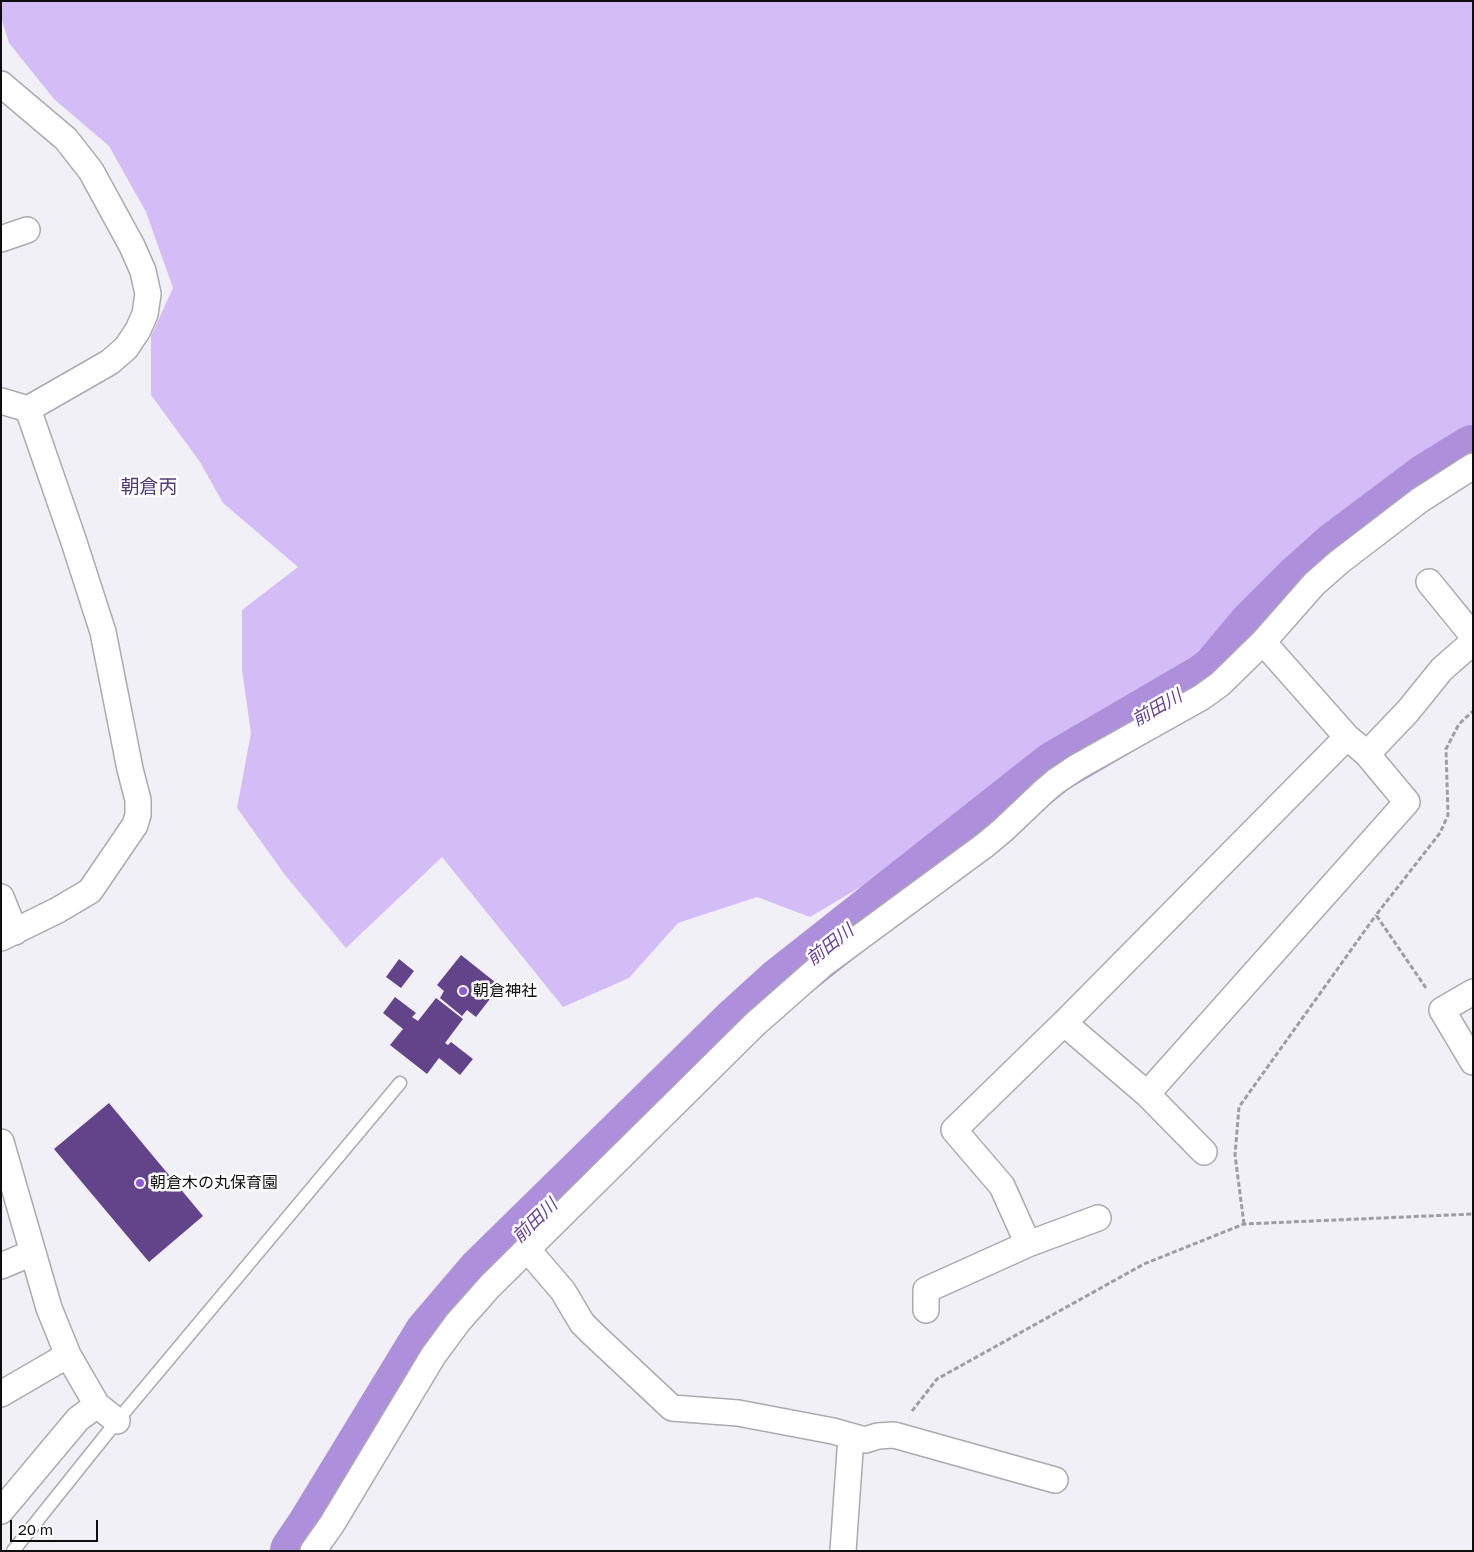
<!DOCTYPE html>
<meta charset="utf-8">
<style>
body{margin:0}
#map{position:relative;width:1474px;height:1552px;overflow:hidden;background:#f2f0f7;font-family:"Golos Text",sans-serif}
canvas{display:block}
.frame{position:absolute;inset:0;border:2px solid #0e0d0f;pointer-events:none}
.scale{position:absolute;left:10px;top:1520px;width:88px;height:22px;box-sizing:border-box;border:2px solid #0e0d0f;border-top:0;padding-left:6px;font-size:15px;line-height:18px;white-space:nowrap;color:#0e0d0f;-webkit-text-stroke:4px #fefefe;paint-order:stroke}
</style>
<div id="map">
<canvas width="1474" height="1552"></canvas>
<div class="frame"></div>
<div class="scale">20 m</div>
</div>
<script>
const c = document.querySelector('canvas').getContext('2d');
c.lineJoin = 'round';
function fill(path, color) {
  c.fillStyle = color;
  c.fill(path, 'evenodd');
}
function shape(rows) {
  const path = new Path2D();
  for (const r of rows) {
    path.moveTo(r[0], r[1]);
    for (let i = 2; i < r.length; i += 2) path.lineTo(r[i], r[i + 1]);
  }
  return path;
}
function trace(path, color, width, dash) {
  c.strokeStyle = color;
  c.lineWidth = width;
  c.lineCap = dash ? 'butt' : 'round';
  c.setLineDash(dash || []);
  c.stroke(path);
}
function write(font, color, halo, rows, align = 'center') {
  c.font = font + ' "Golos Text","Noto Sans JP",sans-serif';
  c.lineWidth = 5;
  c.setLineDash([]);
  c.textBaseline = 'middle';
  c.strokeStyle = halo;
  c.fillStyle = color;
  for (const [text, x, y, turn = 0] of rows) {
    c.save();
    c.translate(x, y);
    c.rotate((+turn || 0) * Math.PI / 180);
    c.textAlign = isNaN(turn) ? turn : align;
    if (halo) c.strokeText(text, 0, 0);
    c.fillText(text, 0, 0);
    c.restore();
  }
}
fill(shape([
 [1,1,1473,1,1473,438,1448,449,1375,506,1295,564,1247,623,1101,733,1012,794,916,854,810,917,757,897,678,923,629,978,563,1007,442,857,346,948,285,875,237,808,251,733,242,670,242,610,298,567,223,503,200,462,151,395,151,336,173,288,146,212,109,146,54,99,9,43,1,17]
]), '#d4bdf7');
trace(shape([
 [296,1551,313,1526,430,1334,482,1273,736,1024,780,984,1055,767,1204,680,1217,670,1253,627,1300,580,1338,546,1426,480,1473,451]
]), '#ae8fdb', 52);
fill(shape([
 [461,955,500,986,476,1017,467,1010,462,1016,440,998,444,991,437,985],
 [399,959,414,971,401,988,386,977],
 [395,997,416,1013,412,1017,418,1021,436,998,463,1019,445,1043,448,1045,451,1042,473,1059,460,1075,439,1058,427,1074,390,1045,403,1029,383,1013],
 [109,1103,203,1216,149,1262,54,1149]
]), '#63448a');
const service = shape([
 [13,1551,117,1421,400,1083]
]);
const minor = shape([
 [1,84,66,139,91,171,132,246,143,271,148,294,145,314,138,330,126,348,110,362,28,409,73,539,103,632,130,769,138,800,138,815,135,825,90,891,58,910,1,938],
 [1,239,27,230],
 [1,401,28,409],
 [1429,582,1473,636],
 [1263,642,1347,737,1367,754,1407,802,1147,1094,1064,1023,1347,737],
 [1367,754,1408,711,1442,669,1473,642],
 [1,897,15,932],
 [1473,992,1442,1010,1473,1062],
 [1147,1094,1204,1152],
 [1,1142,49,1308,68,1355,97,1405,117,1421],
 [1028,1244,1002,1186,954,1130,1064,1023],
 [527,1249,563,1291,582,1323,593,1334,672,1408,738,1413,833,1431,865,1440,878,1436,894,1435,1055,1480],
 [1,1266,32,1253],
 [926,1310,926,1290,1028,1244,1098,1218],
 [1,1394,68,1355],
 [1,1511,78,1419,97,1405],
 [313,1551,332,1524,433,1356,458,1322,490,1286,755,1024,822,965,985,845,1003,830,1043,792,1056,781,1077,767,1202,697,1220,684,1263,642,1314,584,1339,562,1420,500,1473,466],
 [843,1551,851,1437]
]);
trace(service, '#aca9b0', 15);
trace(minor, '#aca9b0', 28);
trace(shape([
 [1426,988,1376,915,1440,833,1448,815,1446,749,1459,724,1473,711],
 [1244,1224,1235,1155,1239,1107,1376,915],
 [912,1411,937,1379,1144,1264,1244,1224,1473,1214]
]), '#9f9da2', 3, [5, 2.5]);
trace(service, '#fff', 12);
trace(minor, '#fff', 25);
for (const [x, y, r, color] of [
 [463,991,5,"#925ad2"],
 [140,1183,5,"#925ad2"]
]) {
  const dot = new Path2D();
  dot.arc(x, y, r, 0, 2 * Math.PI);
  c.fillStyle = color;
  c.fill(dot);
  trace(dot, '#fefefe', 2);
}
write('16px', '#0e0d0f', '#fefefe', [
 ["朝倉神社",473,991],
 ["朝倉木の丸保育園",150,1183]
], 'left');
write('italic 18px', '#683e98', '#fefefe', [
 ["前田川",1157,708,-30],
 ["前田川",830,945,-38],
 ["前田川",535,1221,-44]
]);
write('19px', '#533975', '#fefefe', [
 ["朝倉丙",149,487]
]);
</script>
